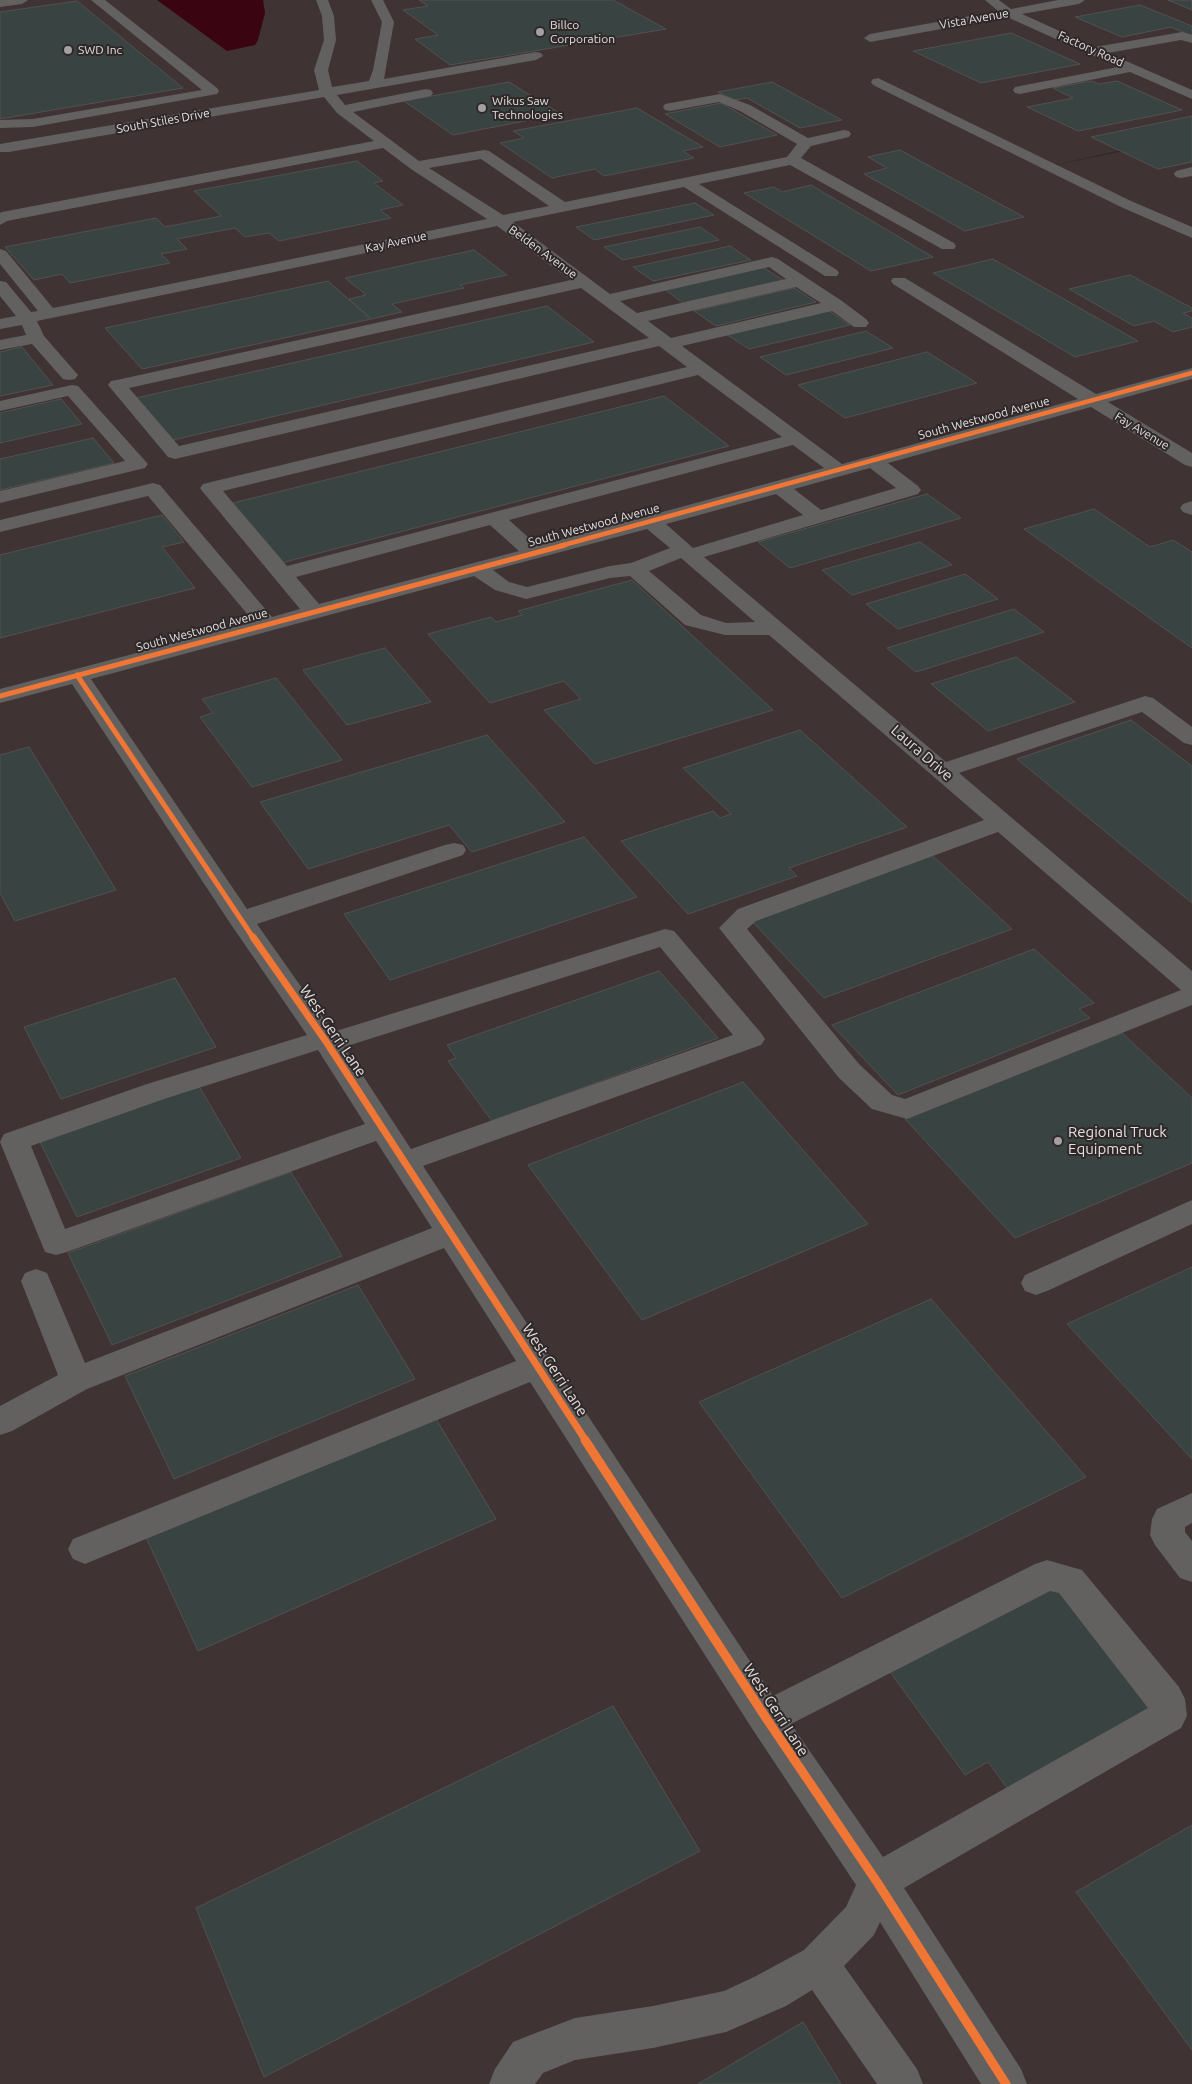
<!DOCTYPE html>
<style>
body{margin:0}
canvas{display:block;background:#2e292a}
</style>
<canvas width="1192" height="2084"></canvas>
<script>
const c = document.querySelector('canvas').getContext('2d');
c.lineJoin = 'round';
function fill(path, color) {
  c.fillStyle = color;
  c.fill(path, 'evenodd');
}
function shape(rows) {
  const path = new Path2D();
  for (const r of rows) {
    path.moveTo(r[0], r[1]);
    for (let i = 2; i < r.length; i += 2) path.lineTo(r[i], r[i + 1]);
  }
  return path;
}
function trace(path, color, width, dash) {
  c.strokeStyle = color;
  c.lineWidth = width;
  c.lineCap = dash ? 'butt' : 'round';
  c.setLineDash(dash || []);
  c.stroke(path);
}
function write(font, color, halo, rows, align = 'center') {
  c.font = font + ' Ubuntu,sans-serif';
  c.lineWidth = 4;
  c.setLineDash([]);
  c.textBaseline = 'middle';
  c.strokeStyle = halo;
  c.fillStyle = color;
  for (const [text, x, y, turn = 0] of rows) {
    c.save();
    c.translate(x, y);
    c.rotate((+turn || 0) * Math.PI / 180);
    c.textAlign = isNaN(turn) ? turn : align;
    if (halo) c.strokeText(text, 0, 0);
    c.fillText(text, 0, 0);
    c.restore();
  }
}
fill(shape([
 [0,0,1192,0,1192,134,1041,168,1192,137,1192,2084,0,2084]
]), '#3f3334');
fill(shape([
 [157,0,263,0,265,13,258,40,255,45,227,51]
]), '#3a0411');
const building = shape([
 [419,0,613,0,666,29,450,65,415,39,438,35,403,10,428,6,419,0],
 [1168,0,1192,0,1192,10,1168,0],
 [77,1,183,88,0,119,0,12,77,1],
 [1140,5,1192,26,1192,36,1171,27,1122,37,1075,17,1140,5],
 [1011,33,1080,64,981,83,913,51,1011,33],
 [1091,81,1099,84,1117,81,1182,110,1078,131,1027,107,1073,98,1053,88,1091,81],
 [509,82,561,114,453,135,404,101,509,82],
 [772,82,842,120,800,128,747,98,734,100,718,92,772,82],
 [721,103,777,135,720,147,665,114,721,103],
 [637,108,703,147,683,151,694,158,604,176,595,169,552,178,500,143,524,138,513,131,637,108],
 [1192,116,1192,162,1158,169,1091,137,1192,116],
 [900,150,1024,217,965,231,864,174,887,168,868,157,900,150],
 [357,161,383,181,374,183,403,205,380,210,391,218,279,241,269,233,245,237,235,228,177,239,187,249,161,254,170,263,70,283,62,274,34,280,5,247,156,218,165,227,221,216,194,191,357,161],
 [811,185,933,257,871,271,744,193,774,187,782,192,811,185],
 [695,203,714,215,594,240,576,227,695,203],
 [700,227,719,240,623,260,604,247,700,227],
 [730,246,751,260,653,281,633,267,730,246],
 [474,250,507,275,460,285,464,288,392,304,402,312,371,319,349,299,366,295,345,278,474,250],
 [993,259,1138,341,1075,357,933,273,993,259],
 [761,266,783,280,683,303,663,288,761,266],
 [1130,275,1192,308,1192,311,1183,313,1192,318,1192,327,1173,332,1154,321,1134,326,1069,289,1130,275],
 [328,281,371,319,142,369,105,328,328,281],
 [794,288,816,302,716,326,694,311,794,288],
 [547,306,594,342,173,440,136,398,547,306],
 [828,310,850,325,749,349,726,334,828,310],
 [866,331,893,348,786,375,760,357,866,331],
 [22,347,53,385,0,396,0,352,22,347],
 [927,352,977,383,845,418,798,385,927,352],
 [664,396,729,446,281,563,229,504,664,396],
 [61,399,82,424,0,443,0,413,61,399],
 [93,438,114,463,0,490,0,459,93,438],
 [927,494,961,518,790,568,758,542,927,494],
 [1094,509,1150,547,1173,540,1192,552,1192,648,1024,529,1094,509],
 [162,515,184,542,162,547,195,588,0,638,0,555,162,515],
 [920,542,952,565,852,595,822,570,920,542],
 [965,574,998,599,898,629,866,604,965,574],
 [632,580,773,710,595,764,544,710,581,699,564,681,490,703,428,634,491,617,496,622,522,615,518,611,632,580],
 [1014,609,1044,632,916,672,887,648,1014,609],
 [385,648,431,702,347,725,303,670,385,648],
 [1016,657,1075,702,988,731,931,684,1016,657],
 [276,678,342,760,252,787,200,717,213,713,202,699,276,678],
 [1131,720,1192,766,1192,903,1017,759,1131,720],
 [800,730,907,827,789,868,797,876,688,914,621,841,713,811,720,818,731,814,683,768,800,730],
 [487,735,565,822,472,852,449,825,308,869,260,802,487,735],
 [29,747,116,890,15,921,0,893,0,755,29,747],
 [584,837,637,897,390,980,344,914,584,837],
 [932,855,1012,929,824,998,749,918,932,855],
 [1034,949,1094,1003,1079,1009,1090,1018,898,1095,832,1025,1034,949],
 [659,971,718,1038,492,1121,448,1061,456,1058,447,1045,659,971],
 [175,978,216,1047,61,1099,24,1027,175,978],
 [1122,1033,1192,1098,1192,1163,1015,1238,905,1119,1122,1033],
 [196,1081,241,1158,77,1217,37,1136,196,1081],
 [743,1082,868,1224,642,1320,528,1165,743,1082],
 [291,1172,342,1256,112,1345,68,1253,291,1172],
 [1192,1267,1192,1459,1067,1324,1192,1267],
 [358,1285,415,1379,174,1479,125,1376,358,1285],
 [931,1299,1086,1477,842,1598,699,1402,931,1299],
 [432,1412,496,1519,198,1651,144,1533,432,1412],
 [1054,1584,1156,1708,1008,1789,988,1762,965,1775,888,1669,1054,1584],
 [613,1706,700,1851,264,2077,196,1908,613,1706],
 [1192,1825,1192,2050,1076,1892,1192,1825],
 [803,2022,841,2084,698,2084,803,2022]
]);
fill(building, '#394442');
trace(building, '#535050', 1);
fill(shape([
 [0,0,28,0,22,4,0,7,0,0],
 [91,0,105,0,217,88,219,91,217,94,33,127,0,128,0,120,33,119,202,90,91,0],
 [316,0,328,0,334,16,336,40,328,70,332,87,369,81,373,70,382,22,371,0,383,0,394,22,384,79,536,52,541,53,543,56,536,60,337,95,345,105,426,89,431,90,433,93,431,96,353,112,419,161,484,150,489,151,565,202,787,157,797,144,740,111,719,102,670,111,665,110,663,107,665,104,720,94,750,105,808,138,844,130,849,131,851,134,849,137,811,146,801,158,954,243,956,246,954,249,942,249,790,165,699,184,837,270,839,273,837,276,825,276,684,187,513,222,610,294,772,257,778,259,842,301,866,319,869,323,866,327,854,327,832,311,682,346,842,464,1078,399,893,284,891,281,893,278,905,278,1096,394,1192,368,1192,379,1108,402,1192,453,1192,467,1185,465,1091,407,888,463,918,486,921,490,918,494,704,557,946,762,1145,696,1153,698,1192,727,1192,745,1184,743,1142,712,959,773,1192,971,1192,1005,907,1119,872,1109,839,1078,719,928,738,909,984,820,769,635,725,635,685,625,630,576,610,578,526,599,495,590,474,576,91,679,247,909,445,845,454,843,463,845,466,850,463,855,257,924,333,1032,665,929,674,931,761,1033,765,1039,761,1045,423,1166,773,1696,1035,1564,1047,1560,1082,1570,1179,1687,1185,1699,1187,1716,1181,1728,904,1888,1021,2069,1027,2084,981,2084,880,1922,874,1935,844,1966,917,2069,923,2084,877,2084,812,1990,786,2006,726,2032,653,2048,575,2060,543,2073,535,2084,489,2084,495,2069,513,2042,528,2036,575,2018,653,2006,724,1991,756,1976,804,1950,846,1907,856,1885,753,1730,530,1382,97,1559,85,1564,73,1559,68,1549,73,1539,516,1361,444,1248,87,1389,12,1431,0,1435,0,1406,58,1375,21,1281,25,1273,36,1269,47,1273,85,1363,432,1228,376,1141,67,1252,56,1255,45,1252,0,1142,4,1134,147,1084,307,1035,232,926,72,684,0,703,0,689,254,622,148,496,0,532,0,520,153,483,160,485,272,617,300,609,203,492,200,488,203,484,687,367,659,346,175,459,168,457,108,385,111,381,117,380,571,280,497,226,37,321,44,336,78,375,75,379,69,380,63,379,32,344,0,350,0,340,26,335,22,325,0,329,0,319,16,316,0,296,0,281,6,282,31,312,38,311,0,264,0,249,6,251,53,308,487,219,411,169,383,148,7,221,0,225,0,213,2,212,374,141,337,113,324,97,9,152,0,152,0,144,319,90,314,70,324,40,322,16,316,0],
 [481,159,549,206,503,215,429,168,481,159],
 [769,267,786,279,637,313,620,301,769,267],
 [796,287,821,303,671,338,648,321,796,287],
 [581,288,649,338,179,446,129,388,581,288],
 [698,375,782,437,287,566,223,491,698,375],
 [793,445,824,468,538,546,509,520,793,445],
 [870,468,896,488,821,510,794,489,870,468],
 [776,494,803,515,693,548,666,524,776,494],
 [490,525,519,551,319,604,296,577,490,525],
 [647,529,670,548,631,563,610,566,527,587,509,582,493,570,647,529],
 [681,558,755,622,726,623,701,615,649,571,681,558],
 [998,832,1181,990,905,1099,892,1095,859,1064,747,929,756,921,998,832],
 [660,947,733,1035,411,1149,344,1047,660,947],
 [318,1050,365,1124,65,1229,31,1146,167,1098,318,1050],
 [1050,1591,1059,1593,1148,1708,883,1857,791,1724,1050,1591],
 [985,0,999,0,1011,9,1058,0,1085,0,1079,4,1022,14,1095,47,1182,32,1192,35,1192,43,1181,40,1108,53,1192,90,1192,99,1130,72,1020,94,1015,93,1013,90,1015,87,1118,67,1007,17,870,42,864,38,870,34,998,11,985,0],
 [878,78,1131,201,1192,227,1192,238,1121,207,873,85,871,82,873,79,878,78],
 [1192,167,1192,176,1181,178,1176,177,1174,174,1176,171,1192,167],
 [72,385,78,386,148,464,145,468,0,503,0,491,125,461,68,396,0,411,0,401,72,385],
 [1192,501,1192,515,1183,512,1180,508,1183,504,1192,501],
 [1192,1200,1192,1224,1047,1291,1036,1295,1025,1291,1021,1283,1025,1275,1192,1200],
 [1192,1493,1192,1523,1185,1527,1185,1532,1192,1541,1192,1582,1180,1578,1155,1545,1150,1535,1152,1519,1157,1509,1192,1493]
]), '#636060');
trace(shape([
 [560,546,1192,373]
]), '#f07635', 4.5);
trace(shape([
 [77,675,254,939],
 [0,696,565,545]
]), '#f07635', 5);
trace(shape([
 [253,937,327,1043,586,1441]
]), '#f07635', 7);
trace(shape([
 [585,1440,766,1718,877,1882,1006,2084]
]), '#f07635', 9);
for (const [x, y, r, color] of [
 [540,32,5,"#a49fa0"],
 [68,50,5,"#a49fa0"],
 [482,108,5,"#a49fa0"],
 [1058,1141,5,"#a49fa0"]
]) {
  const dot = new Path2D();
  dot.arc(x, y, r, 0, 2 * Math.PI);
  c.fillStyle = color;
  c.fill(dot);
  trace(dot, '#2f2829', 2);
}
write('12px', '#e4dfdf', '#2f2829', [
 ["Vista Avenue",974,19,-10],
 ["Factory Road",1091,49,24],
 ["South Stiles Drive",163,121,-10],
 ["Kay Avenue",396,242,-12],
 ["Belden Avenue",543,252,36],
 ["South Westwood Avenue",984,418,-15],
 ["Fay Avenue",1142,431,31],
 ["South Westwood Avenue",594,525,-15],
 ["South Westwood Avenue",202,630,-15]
]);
write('12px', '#e4dfdf', '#2f2829', [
 ["Billco",550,25],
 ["Corporation",550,39],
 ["SWD Inc",78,50],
 ["Wikus Saw",492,101],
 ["Technologies",492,115]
], 'left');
write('15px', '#e4dfdf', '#2f2829', [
 ["Laura Drive",922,753,41],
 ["West Gerri Lane",333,1031,56],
 ["West Gerri Lane",555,1370,57],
 ["West Gerri Lane",776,1710,57]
]);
write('15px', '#e4dfdf', '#2f2829', [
 ["Regional Truck",1068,1132],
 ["Equipment",1068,1149]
], 'left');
</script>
